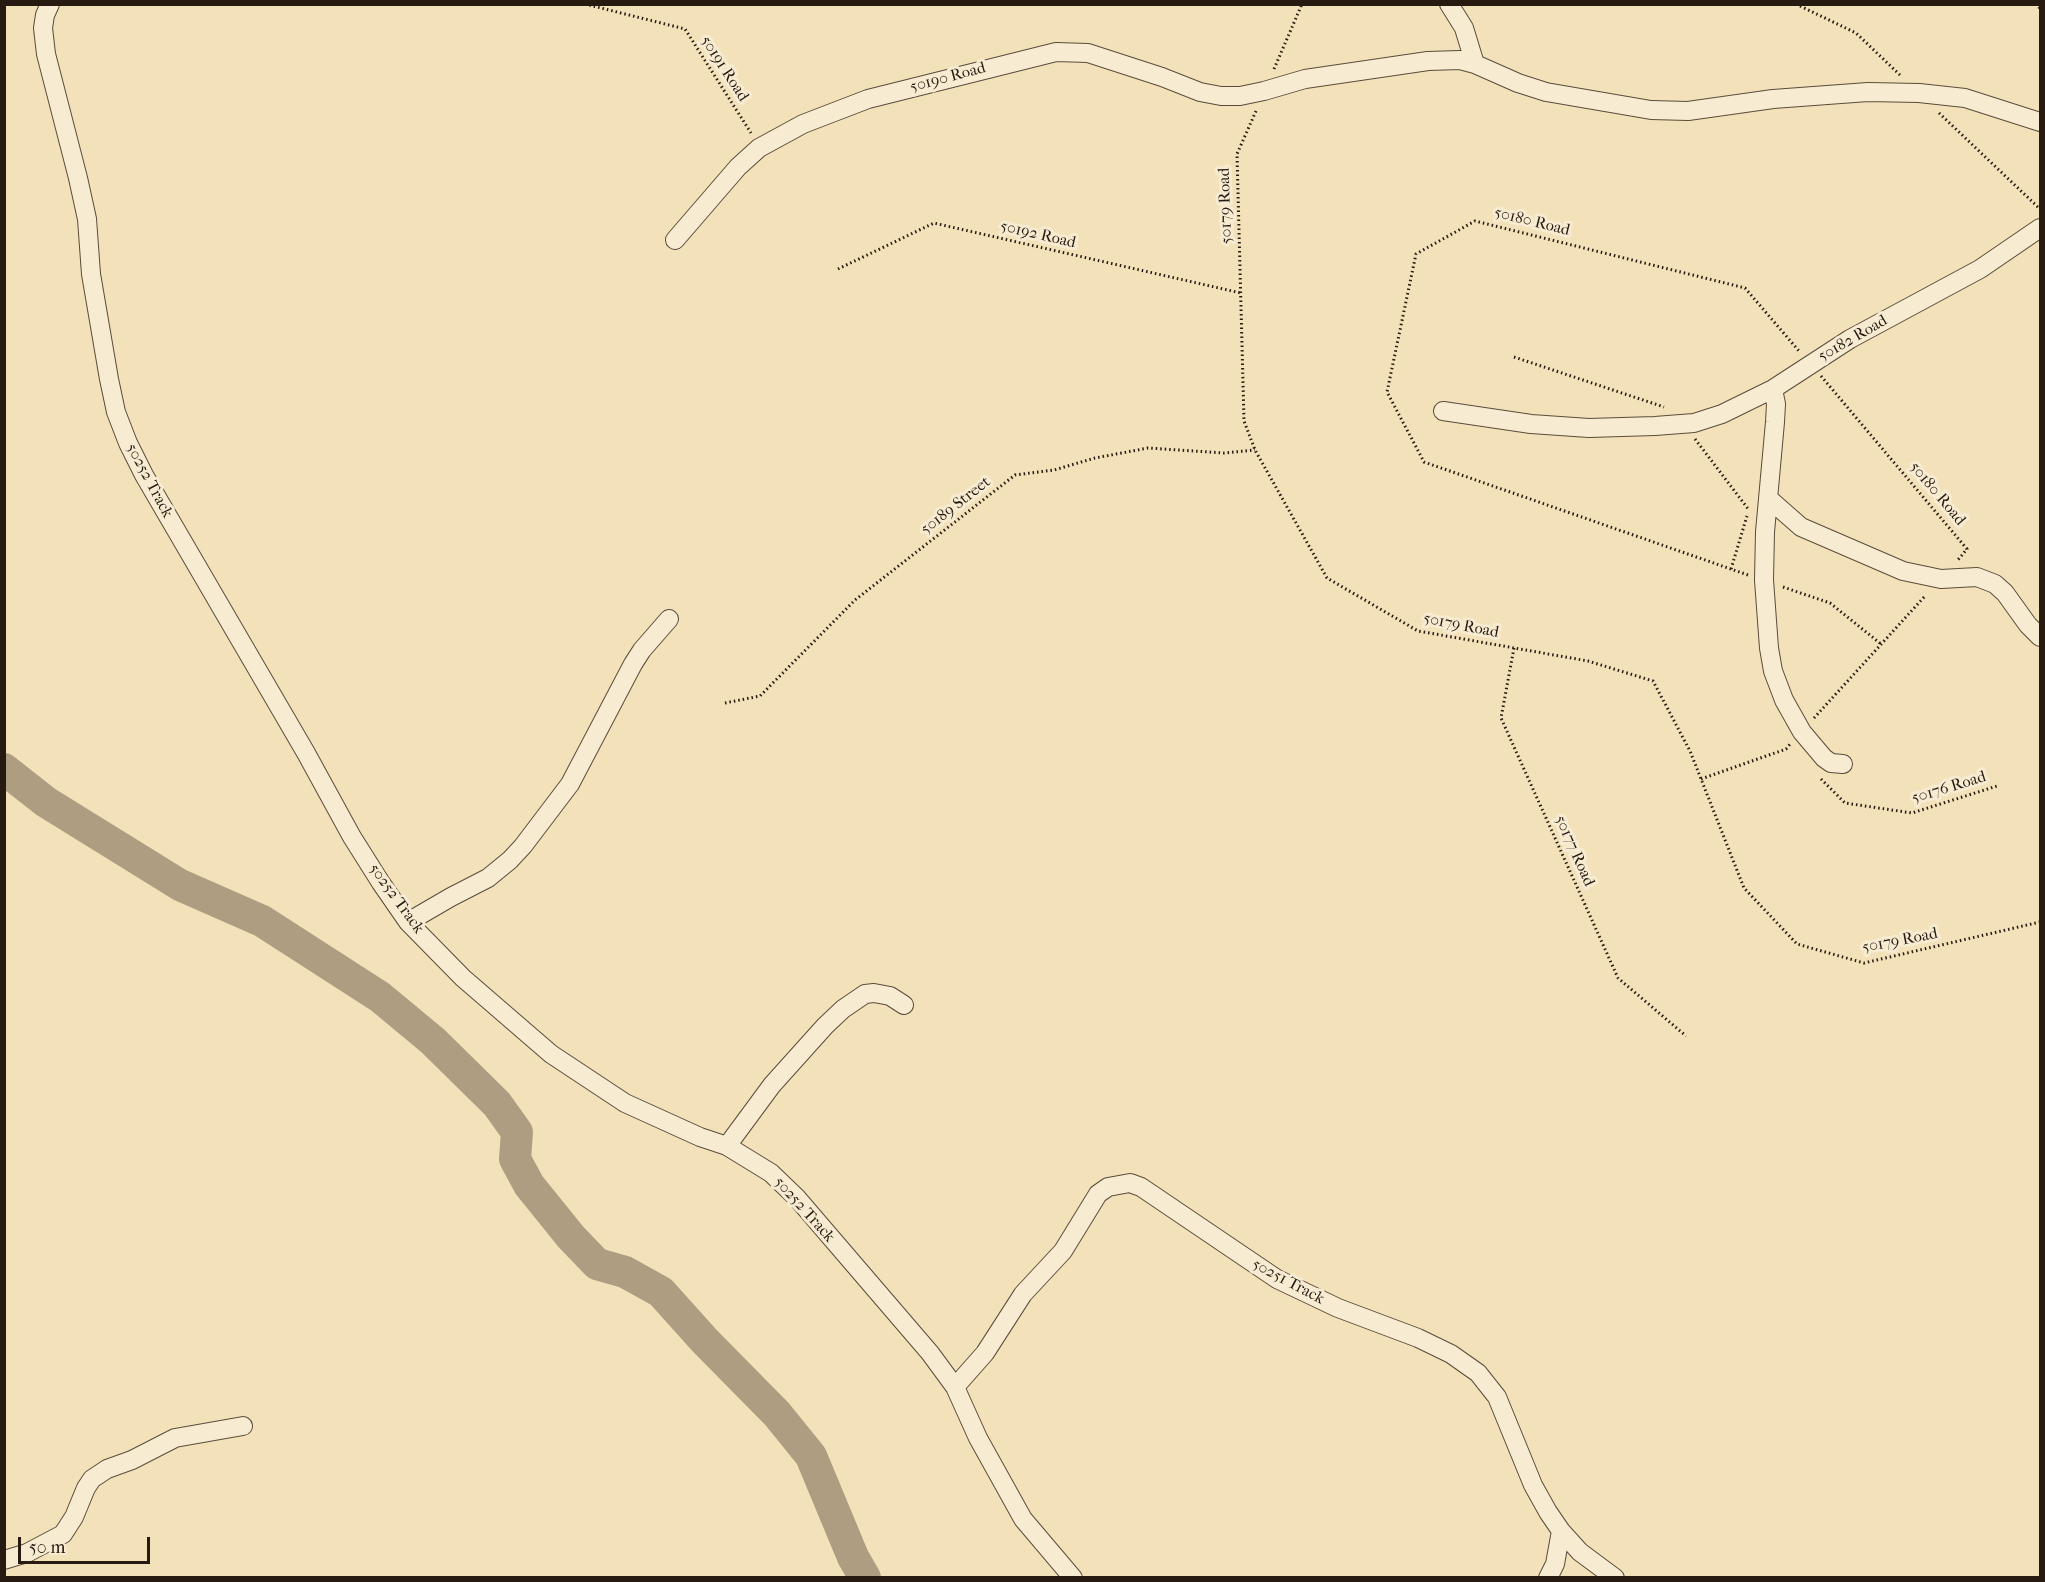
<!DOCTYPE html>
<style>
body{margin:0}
#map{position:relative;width:2045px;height:1582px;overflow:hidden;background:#f3e1b9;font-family:"IM FELL French Canon",serif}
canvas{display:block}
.frame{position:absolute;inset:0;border:6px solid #271a11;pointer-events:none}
.scale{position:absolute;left:18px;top:1537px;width:132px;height:27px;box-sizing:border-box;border:3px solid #271a11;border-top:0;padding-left:8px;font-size:18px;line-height:21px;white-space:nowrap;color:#271a11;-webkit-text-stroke:4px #f7ecd2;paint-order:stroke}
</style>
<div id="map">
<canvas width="2045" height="1582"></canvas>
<div class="frame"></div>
<div class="scale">50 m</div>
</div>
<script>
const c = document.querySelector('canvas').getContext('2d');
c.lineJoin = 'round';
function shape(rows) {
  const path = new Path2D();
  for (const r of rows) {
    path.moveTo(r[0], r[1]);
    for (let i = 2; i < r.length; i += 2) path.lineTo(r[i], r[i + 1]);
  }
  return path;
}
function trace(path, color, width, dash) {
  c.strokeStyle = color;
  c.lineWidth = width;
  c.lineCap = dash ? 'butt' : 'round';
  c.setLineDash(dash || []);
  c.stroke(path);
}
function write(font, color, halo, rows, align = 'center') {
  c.font = font + ' "IM FELL French Canon",serif';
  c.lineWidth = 6;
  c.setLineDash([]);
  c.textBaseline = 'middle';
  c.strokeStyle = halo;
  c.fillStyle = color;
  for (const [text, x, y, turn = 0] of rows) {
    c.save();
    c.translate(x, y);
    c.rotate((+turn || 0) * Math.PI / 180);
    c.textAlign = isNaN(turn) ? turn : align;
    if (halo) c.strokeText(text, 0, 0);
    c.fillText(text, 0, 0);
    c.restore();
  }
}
trace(shape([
 [4,769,46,802,180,885,262,921,380,997,433,1041,497,1104,517,1132,515,1159,529,1185,571,1237,597,1264,625,1272,661,1292,705,1341,777,1414,811,1456,853,1557,865,1578]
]), '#ae9d80', 32);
const minor = shape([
 [50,4,45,15,43,28,46,54,78,178,87,219,91,274,109,379,116,412,128,443,144,475,306,753,352,837,381,883,408,922,463,978,551,1054,625,1103,700,1137,727,1146,771,1173,797,1198,930,1353,955,1387,978,1438,1023,1519,1073,1578],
 [1449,4,1464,28,1475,64],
 [675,240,738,167,759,148,803,124,868,99,1056,52,1088,53,1162,77,1200,92,1221,96,1240,96,1264,91,1305,79,1428,61,1460,60,1475,64,1518,83,1546,92,1651,110,1688,111,1773,99,1868,92,1919,93,1965,98,2040,122],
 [1773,389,1776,404,1775,422,1765,532,1764,580,1769,648,1773,671,1784,700,1802,732,1824,758,1831,763,1843,764],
 [1443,411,1531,424,1589,428,1655,426,1694,423,1722,414,1773,389,1850,339,1980,269,2040,228],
 [1768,498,1801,527,1903,571,1941,579,1977,577,1995,584,2005,593,2028,625,2040,637],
 [408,922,451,897,488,878,510,860,523,846,570,784,633,664,642,650,669,619],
 [727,1146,772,1085,825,1026,843,1009,865,994,874,993,890,996,904,1005],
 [955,1387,985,1353,1023,1294,1063,1251,1098,1194,1108,1187,1130,1183,1141,1187,1277,1279,1338,1308,1418,1338,1451,1354,1478,1373,1497,1397,1533,1485,1548,1512,1561,1531,1580,1552,1615,1578],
 [4,1560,27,1553,63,1534,74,1517,86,1488,92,1479,107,1469,132,1460,175,1438,243,1426],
 [1548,1578,1555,1564,1561,1531]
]);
trace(minor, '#5a4c3b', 20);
trace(shape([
 [585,4,685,29,751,133],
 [1796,4,1856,33,1900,75],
 [2035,4,2040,8],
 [1274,69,1302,4],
 [1256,111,1237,154,1244,421,1255,450,1327,578,1418,631,1588,661,1653,681,1690,751,1744,888,1797,944,1864,963,2040,922],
 [1939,113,2040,209],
 [838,269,934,223,1241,293],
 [1514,357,1664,407],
 [1821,376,1967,549,1957,561],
 [1695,439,1749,510],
 [1731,569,1747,516],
 [1748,575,1424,462,1387,392,1416,254,1475,221,1745,288,1799,351],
 [1783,587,1830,603,1881,644],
 [1514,648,1501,718,1618,978,1686,1036],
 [725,703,760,696,855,600,1015,475,1054,470,1095,458,1148,448,1224,453,1255,450],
 [1814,718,1926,595],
 [1701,779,1786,749,1791,743],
 [1821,779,1845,803,1912,813,1997,786]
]), '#271a11', 3, [1.5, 3]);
trace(minor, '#f7ecd2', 18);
write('16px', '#271a11', '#f7ecd2', [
 ["50191 Road",724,69,57],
 ["50190 Road",948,78,-15],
 ["50179 Road",1226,206,-92],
 ["50180 Road",1532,222,14],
 ["50192 Road",1038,235,13],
 ["50182 Road",1853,339,-30],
 ["50252 Track",149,481,62],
 ["50180 Road",1937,494,50],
 ["50189 Street",956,506,-38],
 ["50179 Road",1461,626,11],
 ["50176 Road",1949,788,-17],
 ["50177 Road",1574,851,66],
 ["50252 Track",396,899,54],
 ["50179 Road",1900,941,-11],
 ["50252 Track",804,1210,48],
 ["50251 Track",1288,1282,28]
]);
</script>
